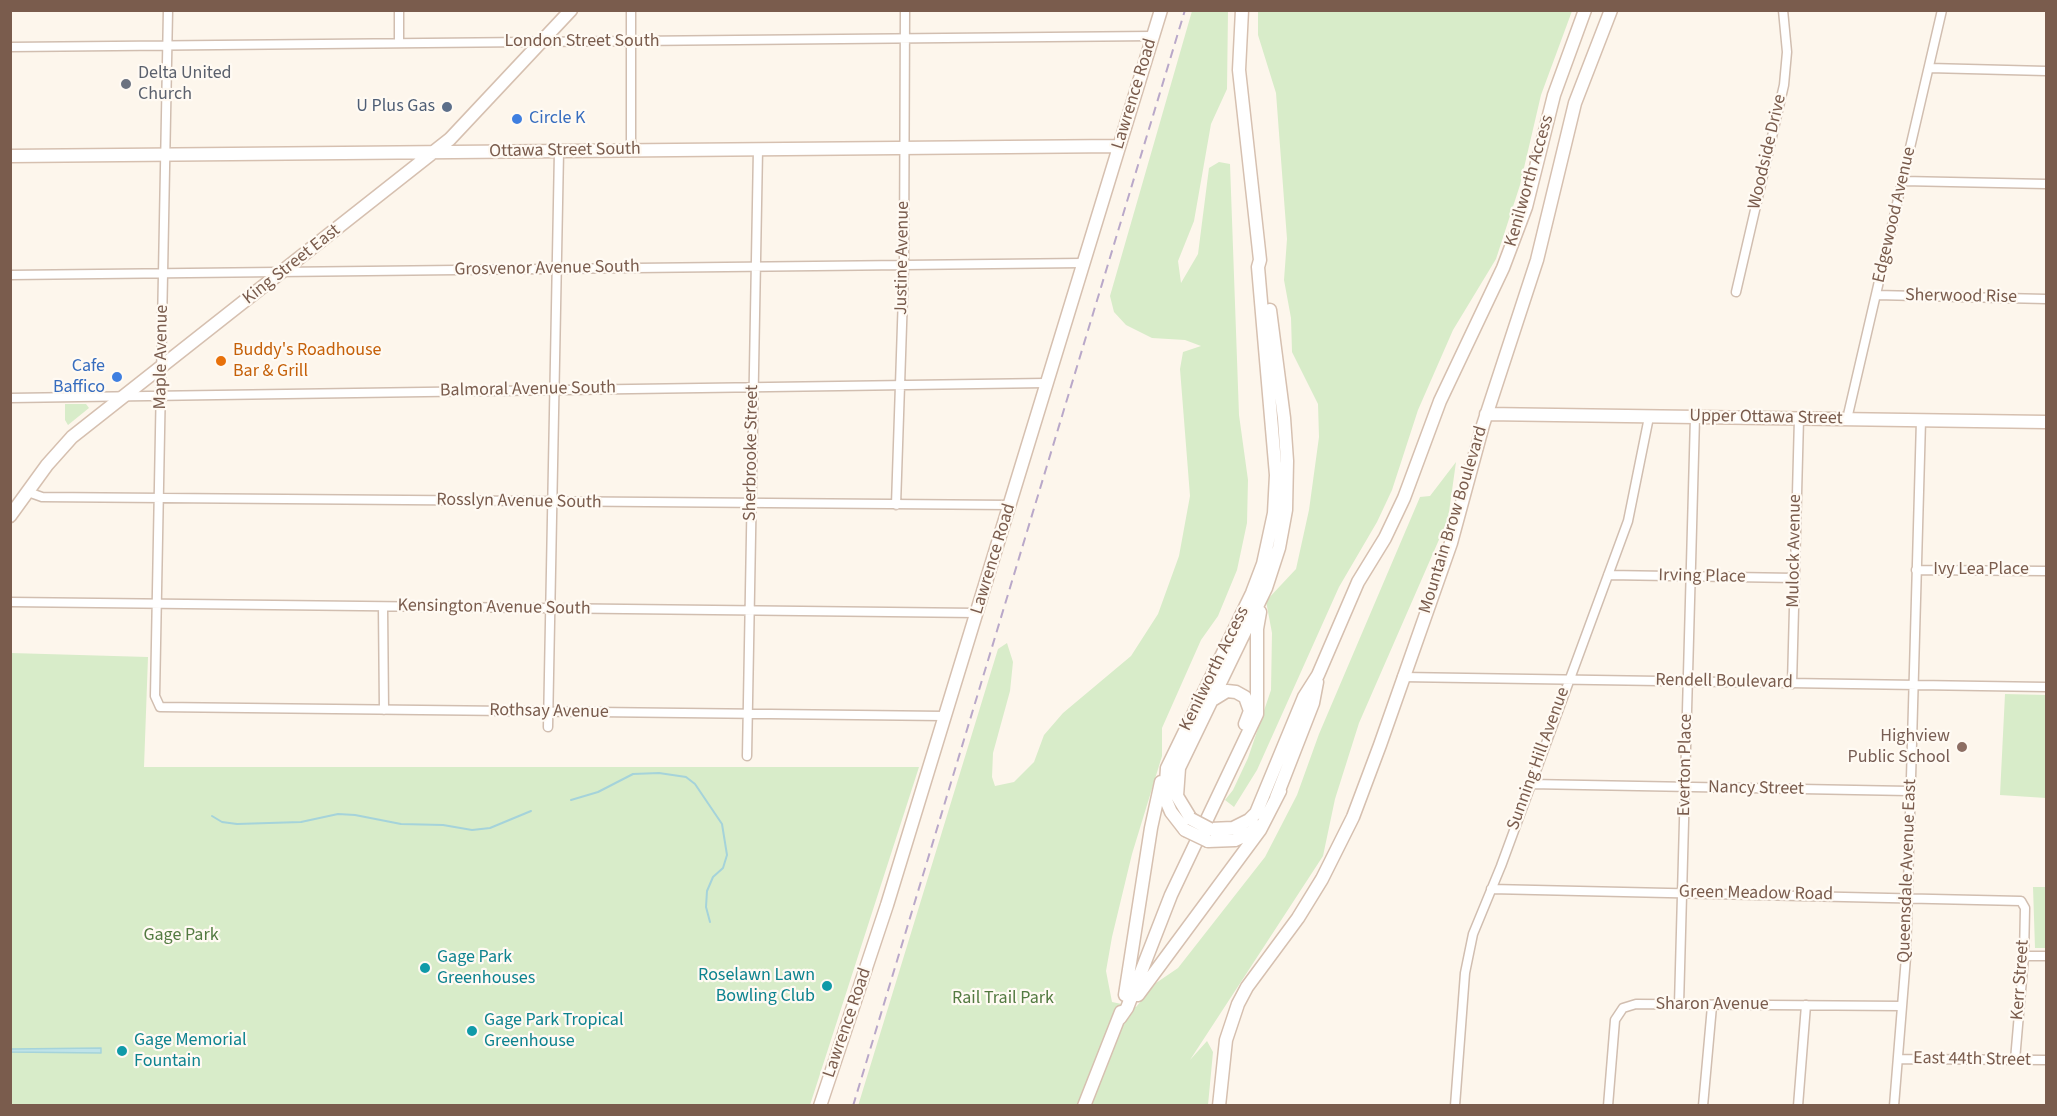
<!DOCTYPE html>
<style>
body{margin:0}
#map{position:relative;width:2057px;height:1116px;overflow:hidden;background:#fdf6ec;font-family:"Source Sans 3",sans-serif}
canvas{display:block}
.frame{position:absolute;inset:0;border:12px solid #7a5c4d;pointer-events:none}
</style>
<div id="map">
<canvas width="2057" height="1116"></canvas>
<div class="frame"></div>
</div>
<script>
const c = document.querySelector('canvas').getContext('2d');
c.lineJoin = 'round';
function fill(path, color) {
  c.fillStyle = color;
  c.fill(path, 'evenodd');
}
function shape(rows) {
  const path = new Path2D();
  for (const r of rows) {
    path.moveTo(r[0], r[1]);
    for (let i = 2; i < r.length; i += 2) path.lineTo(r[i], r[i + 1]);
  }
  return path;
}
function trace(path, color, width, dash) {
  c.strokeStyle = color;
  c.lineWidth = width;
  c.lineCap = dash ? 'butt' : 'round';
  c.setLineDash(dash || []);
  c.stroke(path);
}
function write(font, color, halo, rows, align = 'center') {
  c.font = font + ' "Source Sans 3",sans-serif';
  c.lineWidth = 4.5;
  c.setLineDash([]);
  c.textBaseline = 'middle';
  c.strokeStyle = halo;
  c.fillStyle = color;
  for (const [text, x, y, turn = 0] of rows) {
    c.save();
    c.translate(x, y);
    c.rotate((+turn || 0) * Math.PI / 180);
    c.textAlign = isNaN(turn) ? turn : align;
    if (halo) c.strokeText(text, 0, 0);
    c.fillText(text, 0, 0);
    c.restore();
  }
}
fill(shape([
 [1192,11,1228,11,1227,89,1211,124,1194,221,1178,261,1181,283,1198,254,1209,168,1219,162,1230,164,1239,415,1248,480,1247,523,1237,570,1218,616,1201,640,1162,728,1162,756,1132,854,1112,937,1106,971,1112,1002,1136,1007,1156,983,1178,968,1265,857,1297,795,1319,734,1420,497,1430,496,1456,462,1448,519,1359,723,1335,799,1323,856,1190,1060,1207,1041,1213,1052,1208,1105,858,1106,998,649,1007,643,1013,662,1010,691,993,753,992,777,995,786,1014,782,1034,762,1044,735,1063,713,1131,656,1158,614,1179,556,1190,496,1180,369,1183,352,1201,346,1185,340,1152,338,1126,325,1114,312,1110,296],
 [1258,11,1572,11,1541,95,1520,185,1496,259,1453,330,1418,410,1392,490,1377,522,1339,587,1257,770,1234,807,1225,800,1233,790,1248,758,1271,690,1272,633,1266,601,1296,569,1309,510,1319,437,1318,404,1292,352,1291,318,1284,280,1287,239,1276,93,1258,35],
 [65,404,86,404,89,408,68,425,65,420],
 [11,653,148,657,144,767,919,767,810,1105,11,1105],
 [2005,694,2046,695,2046,798,2000,795],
 [2033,887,2046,887,2046,948,2035,948]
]), '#d8ecc9');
const water = shape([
 [101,1048,101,1053,10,1052,11,1049,101,1048]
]);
fill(water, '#bfe3e8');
trace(water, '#a5d3da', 1.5);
trace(shape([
 [571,800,598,792,633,774,659,773,686,777,695,784,722,824,727,855,723,868,713,877,707,891,706,907,710,922],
 [212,816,222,822,237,824,301,822,338,814,355,815,401,824,443,825,472,830,490,828,531,811]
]), '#a5d3da', 2);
const street = shape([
 [168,10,155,696,160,707,944,716],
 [399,43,399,10],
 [10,47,1153,36],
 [1929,68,2046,71],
 [631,151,631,10],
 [1903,181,2046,184],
 [10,275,1083,263],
 [1736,292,1784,85,1787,52,1783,10],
 [1876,295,2046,299],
 [10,398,1046,383],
 [1847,419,1942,10],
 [28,492,42,497,1011,505],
 [896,505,904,265,905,10],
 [1916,570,2046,571],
 [1608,575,1795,578],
 [10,602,977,613],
 [383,607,384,710],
 [1402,677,2046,687],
 [1792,684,1799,418],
 [548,727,559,151],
 [747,756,758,149],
 [1530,784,1909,791],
 [1491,889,2021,901,2025,908,2024,956,2015,1060],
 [2024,956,2046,956],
 [1679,1005,1695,417],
 [1898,1059,2046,1060],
 [1455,1106,1465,973,1473,934,1501,866,1628,521,1649,417],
 [1608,1106,1615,1020,1623,1008,1636,1004,1902,1006],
 [1703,1106,1712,1006],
 [1798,1106,1806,1005],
 [1894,1106,1906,957,1921,420]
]);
const secondary = shape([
 [10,156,1119,146],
 [1486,414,2046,422],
 [10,516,47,465,72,437,450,139,571,10],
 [1214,699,1227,691,1236,692,1245,697,1250,711,1245,724],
 [1276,798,1313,703,1317,682],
 [1191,819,1177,796,1179,768,1266,588,1279,548,1286,510,1287,461,1284,418,1270,310],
 [1210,829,1233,828,1249,820,1256,813,1304,697,1318,675,1358,582,1385,538,1404,498,1440,401,1503,268,1526,207,1554,95,1585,10],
 [1185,830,1171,812,1165,798,1167,768,1252,593,1263,564,1274,513,1276,475,1258,267,1260,260,1239,70,1242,10],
 [1208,841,1235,840,1252,832,1259,826],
 [1125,995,1151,828,1161,782],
 [1138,995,1260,830,1280,791],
 [1120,1018,1127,1008,1171,895,1257,714,1257,629,1260,612],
 [820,1106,887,905,1161,10],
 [1084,1106,1121,1012],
 [1219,1106,1226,1040,1238,1004,1247,987,1298,918,1322,879,1353,817,1380,745,1451,543,1483,425,1537,260,1575,103,1611,10]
]);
trace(street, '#d1beb0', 11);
trace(secondary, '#d6c0b0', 15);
trace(street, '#fff', 8);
trace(secondary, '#fff', 12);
trace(shape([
 [853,1106,1185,10]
]), '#b9a8c9', 2, [9, 6]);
const secondaryBridge = shape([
 [1191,819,1210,829],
 [1185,830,1208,841]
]);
trace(secondaryBridge, '#d6c0b0', 15, []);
trace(secondaryBridge, '#fff', 12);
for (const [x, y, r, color] of [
 [126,84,6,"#6b7280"],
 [447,107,6,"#5c6f8a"],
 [517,119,6,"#3f7fe0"],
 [221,361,6,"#e8710a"],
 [117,377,6,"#3f7fe0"],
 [1962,747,6,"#8d6e63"],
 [425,968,6,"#0f9aa8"],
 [827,986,6,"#0f9aa8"],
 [472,1031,6,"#0f9aa8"],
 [122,1051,6,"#0f9aa8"]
]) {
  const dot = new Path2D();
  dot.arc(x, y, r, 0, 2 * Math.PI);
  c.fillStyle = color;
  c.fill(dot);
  trace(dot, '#fffaf3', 2);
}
write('18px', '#7a5c4d', '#fffaf3', [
 ["London Street South",582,42],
 ["Lawrence Road",1135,94,-73],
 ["Ottawa Street South",565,151,-1],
 ["Woodside Drive",1768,152,-77],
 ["Kenilworth Access",1530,181,-74],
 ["Edgewood Avenue",1895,215,-77],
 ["Justine Avenue",903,258,-89],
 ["King Street East",292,265,-38],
 ["Grosvenor Avenue South",547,269,-1],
 ["Sherwood Rise",1961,297,1],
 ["Maple Avenue",162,357,-89],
 ["Balmoral Avenue South",528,390,-1],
 ["Upper Ottawa Street",1766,418,1],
 ["Sherbrooke Street",752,453,-89],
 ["Rosslyn Avenue South",519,502,1],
 ["Mountain Brow Boulevard",1454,520,-73],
 ["Mulock Avenue",1795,551,-89],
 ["Lawrence Road",994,559,-73],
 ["Ivy Lea Place",1981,570],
 ["Irving Place",1702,577,1],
 ["Kensington Avenue South",494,608,1],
 ["Kenilworth Access",1215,669,-64],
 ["Rendell Boulevard",1724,682,1],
 ["Rothsay Avenue",549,712,1],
 ["Sunning Hill Avenue",1539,759,-70],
 ["Everton Place",1686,765,-89],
 ["Nancy Street",1756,789,1],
 ["Queensdale Avenue East",1908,871,-88],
 ["Green Meadow Road",1756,894,1],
 ["Kerr Street",2021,980,-86],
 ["Sharon Avenue",1712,1005],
 ["Lawrence Road",848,1023,-71],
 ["East 44th Street",1972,1060,1]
]);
write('18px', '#5b616d', '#fffaf3', [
 ["Delta United",138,74],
 ["Church",138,95]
], 'left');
write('18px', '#4e5e75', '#fffaf3', [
 ["U Plus Gas",435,107]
], 'right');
write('18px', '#366cbe', '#fffaf3', [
 ["Circle K",529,119],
 ["Cafe",105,367,"right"],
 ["Baffico",105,388,"right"]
], 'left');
write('18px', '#c56008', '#fffaf3', [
 ["Buddy's Roadhouse",233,351],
 ["Bar & Grill",233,372]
], 'left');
write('18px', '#785e54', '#fffaf3', [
 ["Highview",1950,737],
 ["Public School",1950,758]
], 'right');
write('18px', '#537a41', '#fffaf3', [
 ["Gage Park",181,936],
 ["Rail Trail Park",1003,999]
]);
write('18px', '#0d838f', '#fffaf3', [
 ["Gage Park",437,958],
 ["Greenhouses",437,979],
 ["Roselawn Lawn",815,976,"right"],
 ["Bowling Club",815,997,"right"],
 ["Gage Park Tropical",484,1021],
 ["Greenhouse",484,1042],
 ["Gage Memorial",134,1041],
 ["Fountain",134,1062]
], 'left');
</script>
